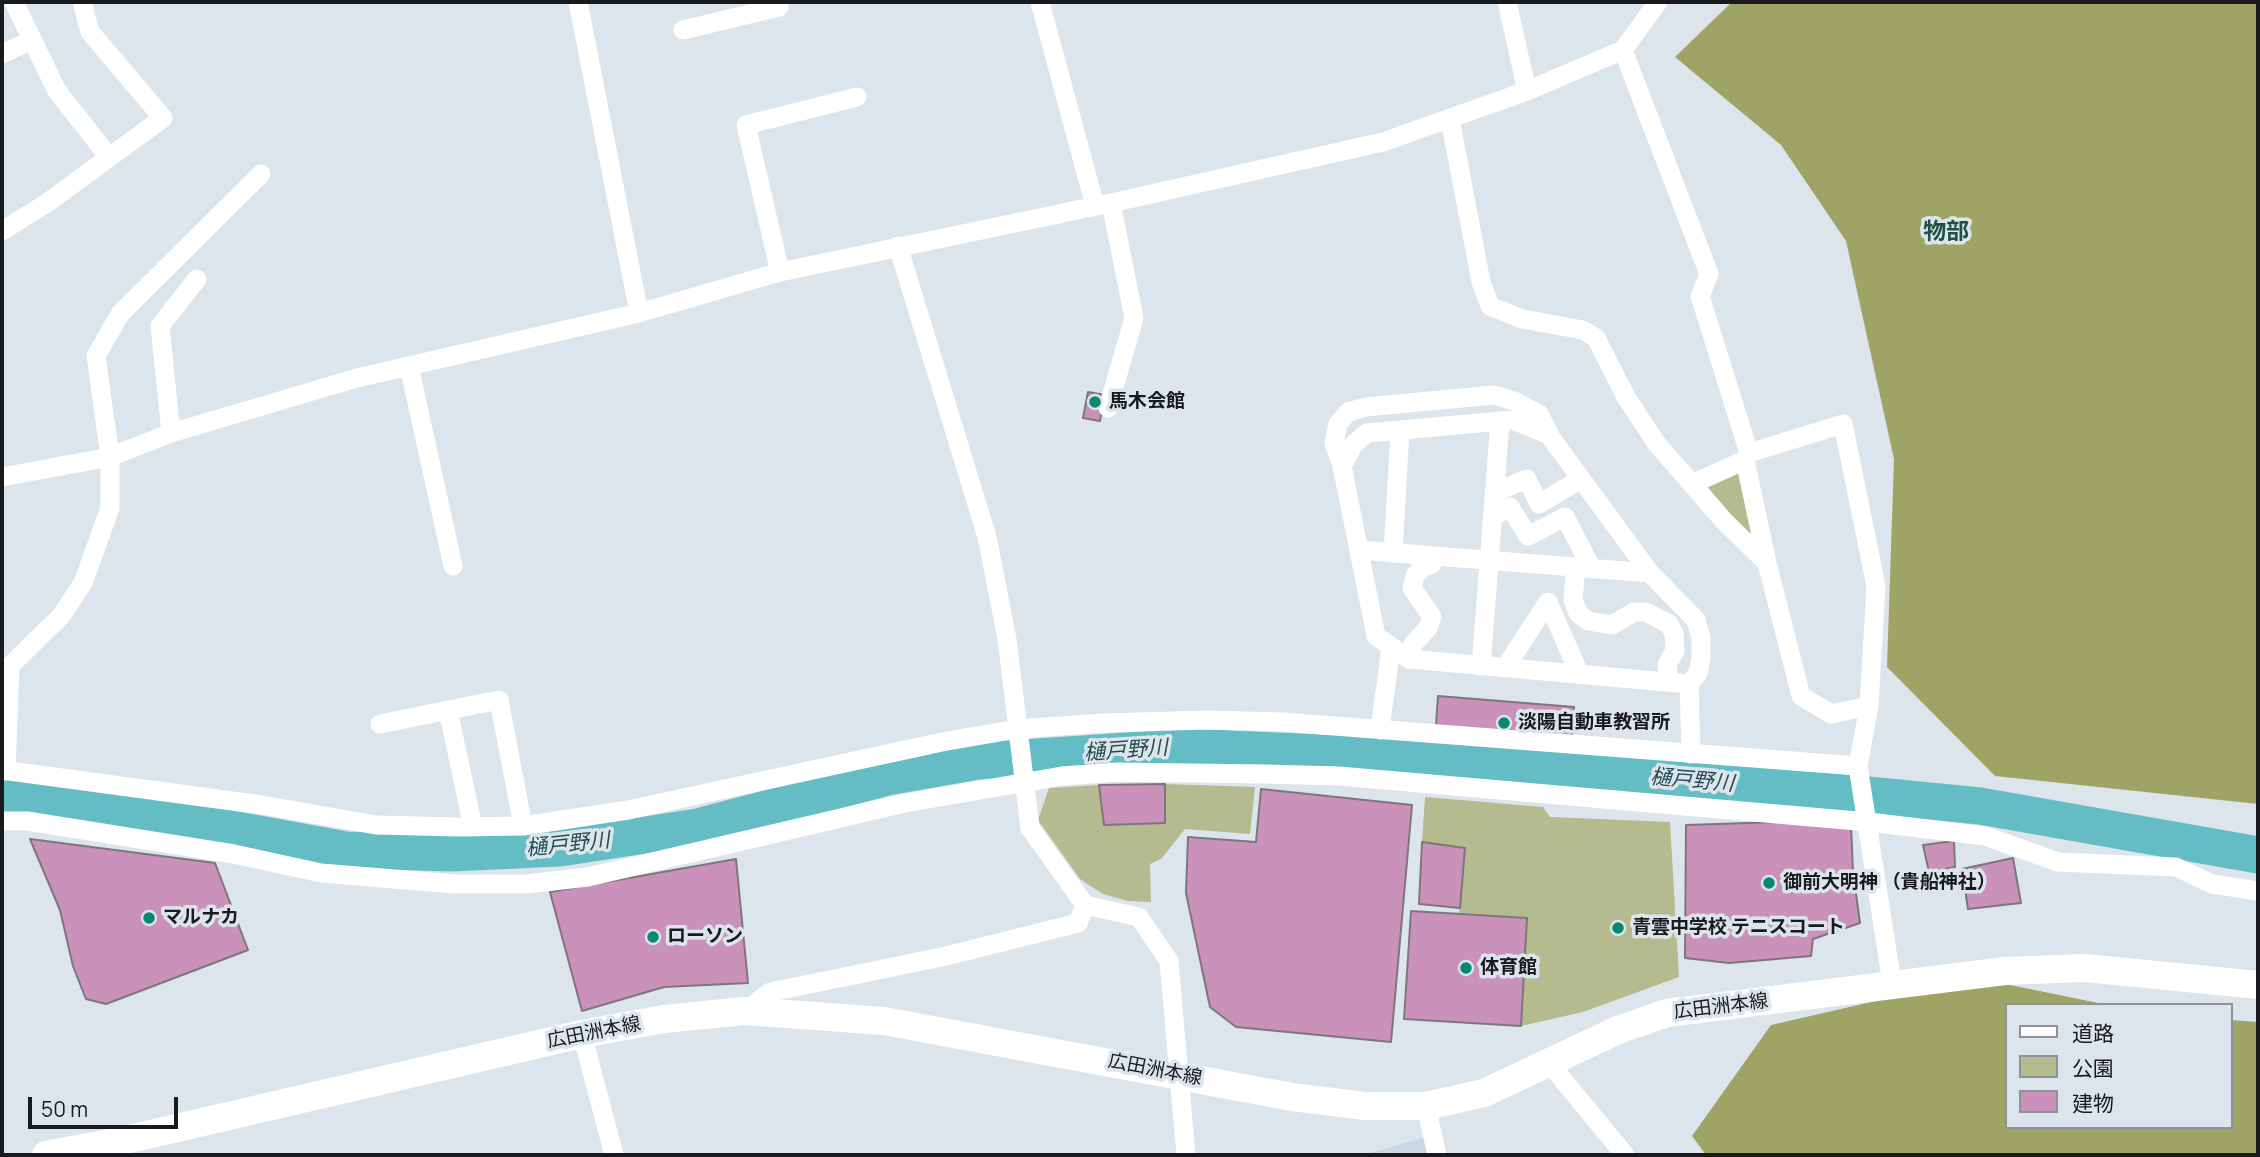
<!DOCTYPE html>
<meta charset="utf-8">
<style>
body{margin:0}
#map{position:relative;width:2260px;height:1157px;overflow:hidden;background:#dce4ec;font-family:Manrope,"Noto Sans JP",sans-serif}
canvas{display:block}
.frame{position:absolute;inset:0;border:4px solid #181a1d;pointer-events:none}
.legend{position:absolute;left:2005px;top:1003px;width:228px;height:126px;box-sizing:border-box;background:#dce4ec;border:2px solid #8e9399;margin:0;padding:9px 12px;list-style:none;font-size:21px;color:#181a1d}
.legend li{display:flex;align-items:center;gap:14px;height:35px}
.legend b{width:35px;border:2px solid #8e9399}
.scale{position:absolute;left:28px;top:1097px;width:150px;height:32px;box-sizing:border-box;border:4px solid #181a1d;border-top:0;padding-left:9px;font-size:21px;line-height:24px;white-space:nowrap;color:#181a1d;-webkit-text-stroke:5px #dce4ec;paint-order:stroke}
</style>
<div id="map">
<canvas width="2260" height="1157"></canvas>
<div class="frame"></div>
<ul class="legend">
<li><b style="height:9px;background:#fff"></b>道路</li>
<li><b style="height:19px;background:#b5ba8f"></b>公園</li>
<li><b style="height:19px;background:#ca92bb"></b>建物</li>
</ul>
<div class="scale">50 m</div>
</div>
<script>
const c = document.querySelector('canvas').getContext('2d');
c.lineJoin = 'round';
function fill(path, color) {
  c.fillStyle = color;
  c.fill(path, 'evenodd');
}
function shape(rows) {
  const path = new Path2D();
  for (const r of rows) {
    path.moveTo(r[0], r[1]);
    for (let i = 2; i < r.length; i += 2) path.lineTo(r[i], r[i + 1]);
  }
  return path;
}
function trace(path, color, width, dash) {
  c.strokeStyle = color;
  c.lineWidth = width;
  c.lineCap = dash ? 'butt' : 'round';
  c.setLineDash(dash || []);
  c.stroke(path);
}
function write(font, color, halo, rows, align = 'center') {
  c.font = font + ' Manrope,"Noto Sans JP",sans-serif';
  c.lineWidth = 7;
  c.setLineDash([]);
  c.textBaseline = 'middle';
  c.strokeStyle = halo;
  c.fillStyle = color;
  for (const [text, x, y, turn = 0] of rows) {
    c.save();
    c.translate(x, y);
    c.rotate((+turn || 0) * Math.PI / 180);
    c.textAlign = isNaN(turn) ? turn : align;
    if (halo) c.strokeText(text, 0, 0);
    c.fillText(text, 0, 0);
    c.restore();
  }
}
fill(shape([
 [1425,1137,1430,1155,1364,1155]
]), '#cad7e5');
fill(shape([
 [1740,471,1756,545,1706,485],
 [1165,784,1255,787,1250,834,1185,829,1161,859,1150,864,1151,902,1128,901,1103,894,1080,879,1038,820,1049,788,1099,785,1104,825,1165,823],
 [1425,797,1543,807,1550,817,1670,822,1679,977,1583,1012,1521,1026,1527,918,1459,914,1465,848,1422,842]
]), '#b5ba8f');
fill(shape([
 [1732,2,2258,2,2258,804,1995,776,1887,667,1894,459,1846,241,1781,145,1675,57],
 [1976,978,2108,1005,2006,1005,2006,1127,2230,1127,2230,1020,2258,1022,2258,1155,1706,1155,1692,1136,1771,1025]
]), '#9ea465');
trace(shape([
 [2,793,73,800,346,850,451,853,560,848,698,827,887,777,978,761,1186,747,1392,756,1858,794,1980,806,2258,855]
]), '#64bdc4', 37);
const building = shape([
 [1088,392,1105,395,1100,421,1083,418,1088,392],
 [1438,696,1574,707,1571,750,1435,740,1438,696],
 [1165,784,1165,823,1104,825,1099,785,1165,784],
 [1261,789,1412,805,1391,1042,1236,1027,1210,1007,1186,893,1188,837,1256,842,1261,789],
 [1809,821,1851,825,1853,872,1860,923,1813,939,1811,956,1729,963,1685,958,1686,825,1809,821],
 [30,839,215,863,248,950,106,1004,86,999,73,966,60,910,30,839],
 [1954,841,1955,867,1929,872,1923,845,1954,841],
 [1422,842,1465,848,1460,908,1419,904,1422,842],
 [2013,858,2021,903,1968,909,1962,869,2013,858],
 [736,859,748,983,664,987,582,1011,550,892,736,859],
 [1411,911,1527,918,1521,1026,1404,1019,1411,911]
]);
fill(building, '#ca92bb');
trace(building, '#7e767c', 2);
trace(shape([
 [14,2,57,91,109,157],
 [578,2,639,313],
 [1040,2,1095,206],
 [1507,2,1527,91],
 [683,30,779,7,778,2],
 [1623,50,1709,274,1700,296,1749,453,1745,460,1767,563],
 [2,54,32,40],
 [1450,119,1481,282,1490,306,1522,319,1583,330,1596,338,1626,397,1657,444,1724,521,1767,563,1801,696,1831,714,1869,706],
 [2,231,47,203,163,118,90,32,82,2],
 [898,246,987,537,1007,639,1030,828,1085,905,1139,917,1169,961,1186,1155],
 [780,272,746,125,857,97],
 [409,366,453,566],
 [1108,408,1134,318,1111,203],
 [171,433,160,326,197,279],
 [1749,453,1843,424,1876,586,1869,706,1858,766,1892,983],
 [1342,466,1334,443,1338,424,1348,412,1366,407,1494,395,1514,401,1539,414,1551,438],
 [2,477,110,457,171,433,357,378,639,313,780,272,1111,203,1383,142,1527,91,1623,50,1658,2],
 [1692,484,1745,460],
 [1495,492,1527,479,1539,504,1581,479],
 [1493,516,1510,507,1528,536,1565,517,1592,569],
 [1359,550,1650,573],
 [1393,553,1400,430],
 [1576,567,1573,599,1578,613,1588,621,1612,625,1634,612,1646,612,1669,624,1674,633,1675,650,1667,665,1669,682],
 [1409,659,1413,644,1428,628,1432,617,1412,588,1415,576,1421,568,1432,564,1434,556],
 [1481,666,1500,421],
 [1505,668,1548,602,1580,675],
 [1689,684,1409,659,1376,636,1342,466,1353,445,1367,433,1513,420,1549,435,1650,573,1696,620,1701,638,1701,657,1698,673,1689,684,1691,754],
 [448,710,473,827],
 [380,724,499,700,523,826],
 [1380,730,1391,647],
 [2,770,262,805,376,825,459,827,523,826,628,810,942,742,1017,729,1104,723,1208,720,1282,722,1858,766],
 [6,771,10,666,61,616,83,583,110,508,110,457,96,356,120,314,261,174],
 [2,821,27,821,234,854,321,873,455,884,527,884,588,877,905,803,1062,776,1117,772,1265,774,1339,776,1869,822,1985,836,2058,862,2176,867,2212,884,2258,891],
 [745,1011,770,992,942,957,1078,923,1085,905],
 [582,1034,614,1155],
 [1549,1063,1625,1155],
 [1426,1106,1437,1155]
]), '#fff', 19);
trace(shape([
 [46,1155,125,1140,582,1034,664,1019,745,1011,884,1021,1292,1097,1365,1106,1426,1106,1484,1093,1618,1030,1667,1013,2005,971,2085,968,2258,985]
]), '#fff', 28);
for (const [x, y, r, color] of [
 [1095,402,7,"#06896d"],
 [1504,723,7,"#06896d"],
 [1769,883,7,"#06896d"],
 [149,918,7,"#06896d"],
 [1618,928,7,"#06896d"],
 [653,937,7,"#06896d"],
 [1466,968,7,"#06896d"]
]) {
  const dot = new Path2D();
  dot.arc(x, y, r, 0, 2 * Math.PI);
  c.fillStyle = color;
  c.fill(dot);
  trace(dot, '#dce4ec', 2.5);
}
write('bold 19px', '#181a1d', '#dce4ec', [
 ["馬木会館",1109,402],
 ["淡陽自動車教習所",1518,723],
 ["御前大明神 （貴船神社）",1783,883],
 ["マルナカ",163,918],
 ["青雲中学校 テニスコート",1632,928],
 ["ローソン",667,937],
 ["体育館",1480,968]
], 'left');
write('19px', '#181a1d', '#dce4ec', [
 ["広田洲本線",1721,1007,-7],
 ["広田洲本線",594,1033,-11],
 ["広田洲本線",1155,1070,11]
]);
write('italic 21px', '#244d51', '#dce4ec', [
 ["樋戸野川",1126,751,-4],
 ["樋戸野川",1692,781,5],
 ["樋戸野川",568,845,-6]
]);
write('bold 23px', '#1f5143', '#dce4ec', [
 ["物部",1946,233]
]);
</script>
